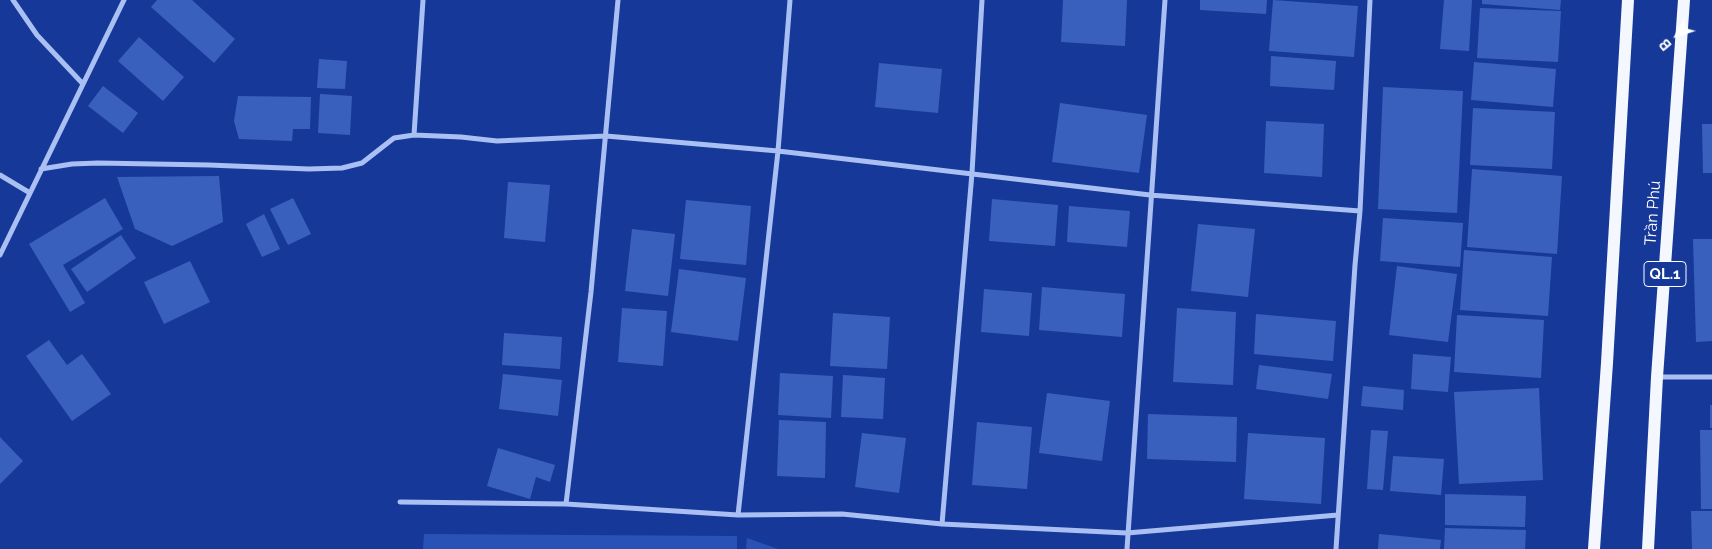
<!DOCTYPE html>
<meta charset="utf-8">
<style>
body{margin:0}
#map{position:relative;width:1712px;height:549px;overflow:hidden;background:#163999;font-family:Raleway,sans-serif}
canvas{display:block}
.north{position:absolute;left:1652px;top:10px;width:50px;height:50px;-webkit-text-stroke:4px #163999;paint-order:stroke;rotate:230deg;font-size:14px;font-weight:700;line-height:20px;text-align:center;color:#fff}
.north::after{content:'';display:block;margin:auto;width:18px;height:22px;background:#fff;clip-path:polygon(50% 0,100% 100%,50% 72%,0 100%)}
</style>
<div id="map">
<canvas width="1712" height="549"></canvas>
<div class="north">B</div>
</div>
<script>
const c = document.querySelector('canvas').getContext('2d');
c.lineJoin = 'round';
function fill(path, color) {
  c.fillStyle = color;
  c.fill(path, 'evenodd');
}
function shape(rows) {
  const path = new Path2D();
  for (const r of rows) {
    path.moveTo(r[0], r[1]);
    for (let i = 2; i < r.length; i += 2) path.lineTo(r[i], r[i + 1]);
  }
  return path;
}
function trace(path, color, width, dash) {
  c.strokeStyle = color;
  c.lineWidth = width;
  c.lineCap = dash ? 'butt' : 'round';
  c.setLineDash(dash || []);
  c.stroke(path);
}
function write(font, color, halo, rows, align = 'center') {
  c.font = font + ' Raleway,sans-serif';
  c.lineWidth = 4;
  c.setLineDash([]);
  c.textBaseline = 'middle';
  c.strokeStyle = halo;
  c.fillStyle = color;
  for (const [text, x, y, turn = 0] of rows) {
    c.save();
    c.translate(x, y);
    c.rotate((+turn || 0) * Math.PI / 180);
    c.textAlign = isNaN(turn) ? turn : align;
    if (halo) c.strokeText(text, 0, 0);
    c.fillText(text, 0, 0);
    c.restore();
  }
}
fill(shape([
 [424,534,737,536,737,549,423,549],
 [747,538,778,549,746,549]
]), '#2952b7');
fill(shape([
 [157,0,192,0,235,39,214,63,151,7],
 [1063,0,1127,0,1125,46,1061,42],
 [1200,0,1267,0,1266,14,1200,10],
 [1273,0,1358,6,1354,57,1269,51],
 [1444,0,1472,0,1469,51,1440,49],
 [1482,0,1561,0,1560,10,1482,4],
 [1480,8,1561,11,1558,62,1477,58],
 [139,37,184,77,163,101,118,61],
 [1271,56,1336,61,1334,90,1270,86],
 [319,59,347,61,345,89,317,88],
 [1474,62,1556,69,1553,107,1471,100],
 [879,63,942,69,938,113,875,107],
 [103,86,138,113,123,133,88,106],
 [1383,87,1463,91,1457,213,1378,209],
 [320,94,352,96,350,135,318,133],
 [238,96,311,97,310,129,293,129,292,141,239,139,234,121],
 [1060,103,1147,115,1139,173,1052,162],
 [1473,108,1555,112,1552,169,1470,165],
 [1266,121,1324,124,1322,177,1264,173],
 [1702,124,1712,124,1712,173,1703,173],
 [1472,169,1562,176,1557,254,1467,247],
 [219,176,223,222,172,246,135,229,117,177],
 [508,182,550,185,545,242,504,238],
 [105,198,123,229,63,265,85,303,70,312,29,244],
 [293,198,311,234,288,245,270,209],
 [992,199,1058,205,1055,246,989,241],
 [686,200,751,206,746,265,680,259],
 [1069,206,1130,211,1127,247,1067,242],
 [264,214,280,249,262,257,246,224],
 [1383,218,1463,223,1460,267,1380,261],
 [1198,224,1255,229,1248,297,1191,291],
 [632,229,675,234,668,296,625,291],
 [121,235,136,258,87,292,71,269],
 [1693,239,1712,239,1712,341,1696,342],
 [1464,250,1552,257,1548,316,1460,310],
 [190,261,210,302,164,324,144,282],
 [1397,266,1457,274,1448,342,1389,335],
 [679,269,746,278,738,341,671,332],
 [1042,287,1125,294,1122,337,1039,330],
 [984,289,1032,293,1029,336,981,332],
 [622,308,667,311,663,366,618,362],
 [1177,308,1236,312,1233,385,1173,382],
 [833,313,890,317,887,369,830,366],
 [1256,314,1336,321,1333,361,1254,354],
 [1457,315,1544,320,1541,378,1454,372],
 [504,333,562,337,560,369,502,365],
 [49,340,67,365,82,354,111,394,72,421,26,356],
 [1413,354,1451,357,1448,392,1411,389],
 [1259,365,1332,374,1328,399,1256,389],
 [780,373,833,376,831,418,778,415],
 [503,374,562,380,558,416,499,409],
 [843,375,885,378,883,419,841,417],
 [1363,386,1404,390,1403,410,1361,406],
 [1539,388,1543,480,1459,484,1454,392],
 [1047,393,1110,401,1102,461,1039,453],
 [1710,405,1712,405,1712,428,1710,428],
 [1148,414,1237,417,1236,462,1147,459],
 [779,420,826,422,825,478,777,476],
 [977,422,1032,427,1027,489,972,485],
 [1371,430,1388,431,1383,490,1367,489],
 [1700,430,1712,430,1712,509,1701,509],
 [862,433,906,438,899,493,855,487],
 [1248,433,1325,438,1321,504,1244,499],
 [0,437,23,461,0,484],
 [498,448,555,465,550,482,536,477,530,499,487,486],
 [1393,456,1444,459,1441,495,1390,491],
 [1445,494,1526,496,1525,527,1445,525],
 [1691,511,1712,511,1712,549,1692,549],
 [1445,528,1526,530,1525,549,1444,549],
 [1379,534,1441,540,1440,549,1378,549]
]), '#3a60be');
trace(shape([
 [13,0,37,35,83,84],
 [414,135,423,0],
 [41,169,72,164,98,163,209,165,309,169,342,168,362,163,394,138,414,135,461,137,497,141,606,136,778,151,1150,195,1360,211],
 [0,175,30,193],
 [0,255,124,0],
 [1658,377,1712,377],
 [400,502,566,504,738,515,842,514,942,524,1127,533,1338,515],
 [566,504,591,292,618,0],
 [738,515,778,151,790,0],
 [942,524,972,173,982,0],
 [1127,549,1165,0],
 [1336,549,1355,265,1360,211,1370,0]
]), '#aabff2', 5);
trace(shape([
 [1594,549,1607,363,1628,0],
 [1648,549,1657,377,1684,0]
]), '#f5f7ff', 12);
for (const [x, y, w] of [
 [1665,274,42]
]) {
  const box = new Path2D();
  box.roundRect(x - w / 2, y - 12.5, w, 25, 4);
  c.fillStyle = '#163999';
  c.fill(box);
  trace(box, '#fff', 1);
}
write('bold 15px', '#fff', null, [
 ["QL.1",1665,274]
]);
write('16px', '#fff', '#163999', [
 ["Trần Phú",1653,213,-86]
]);
</script>
